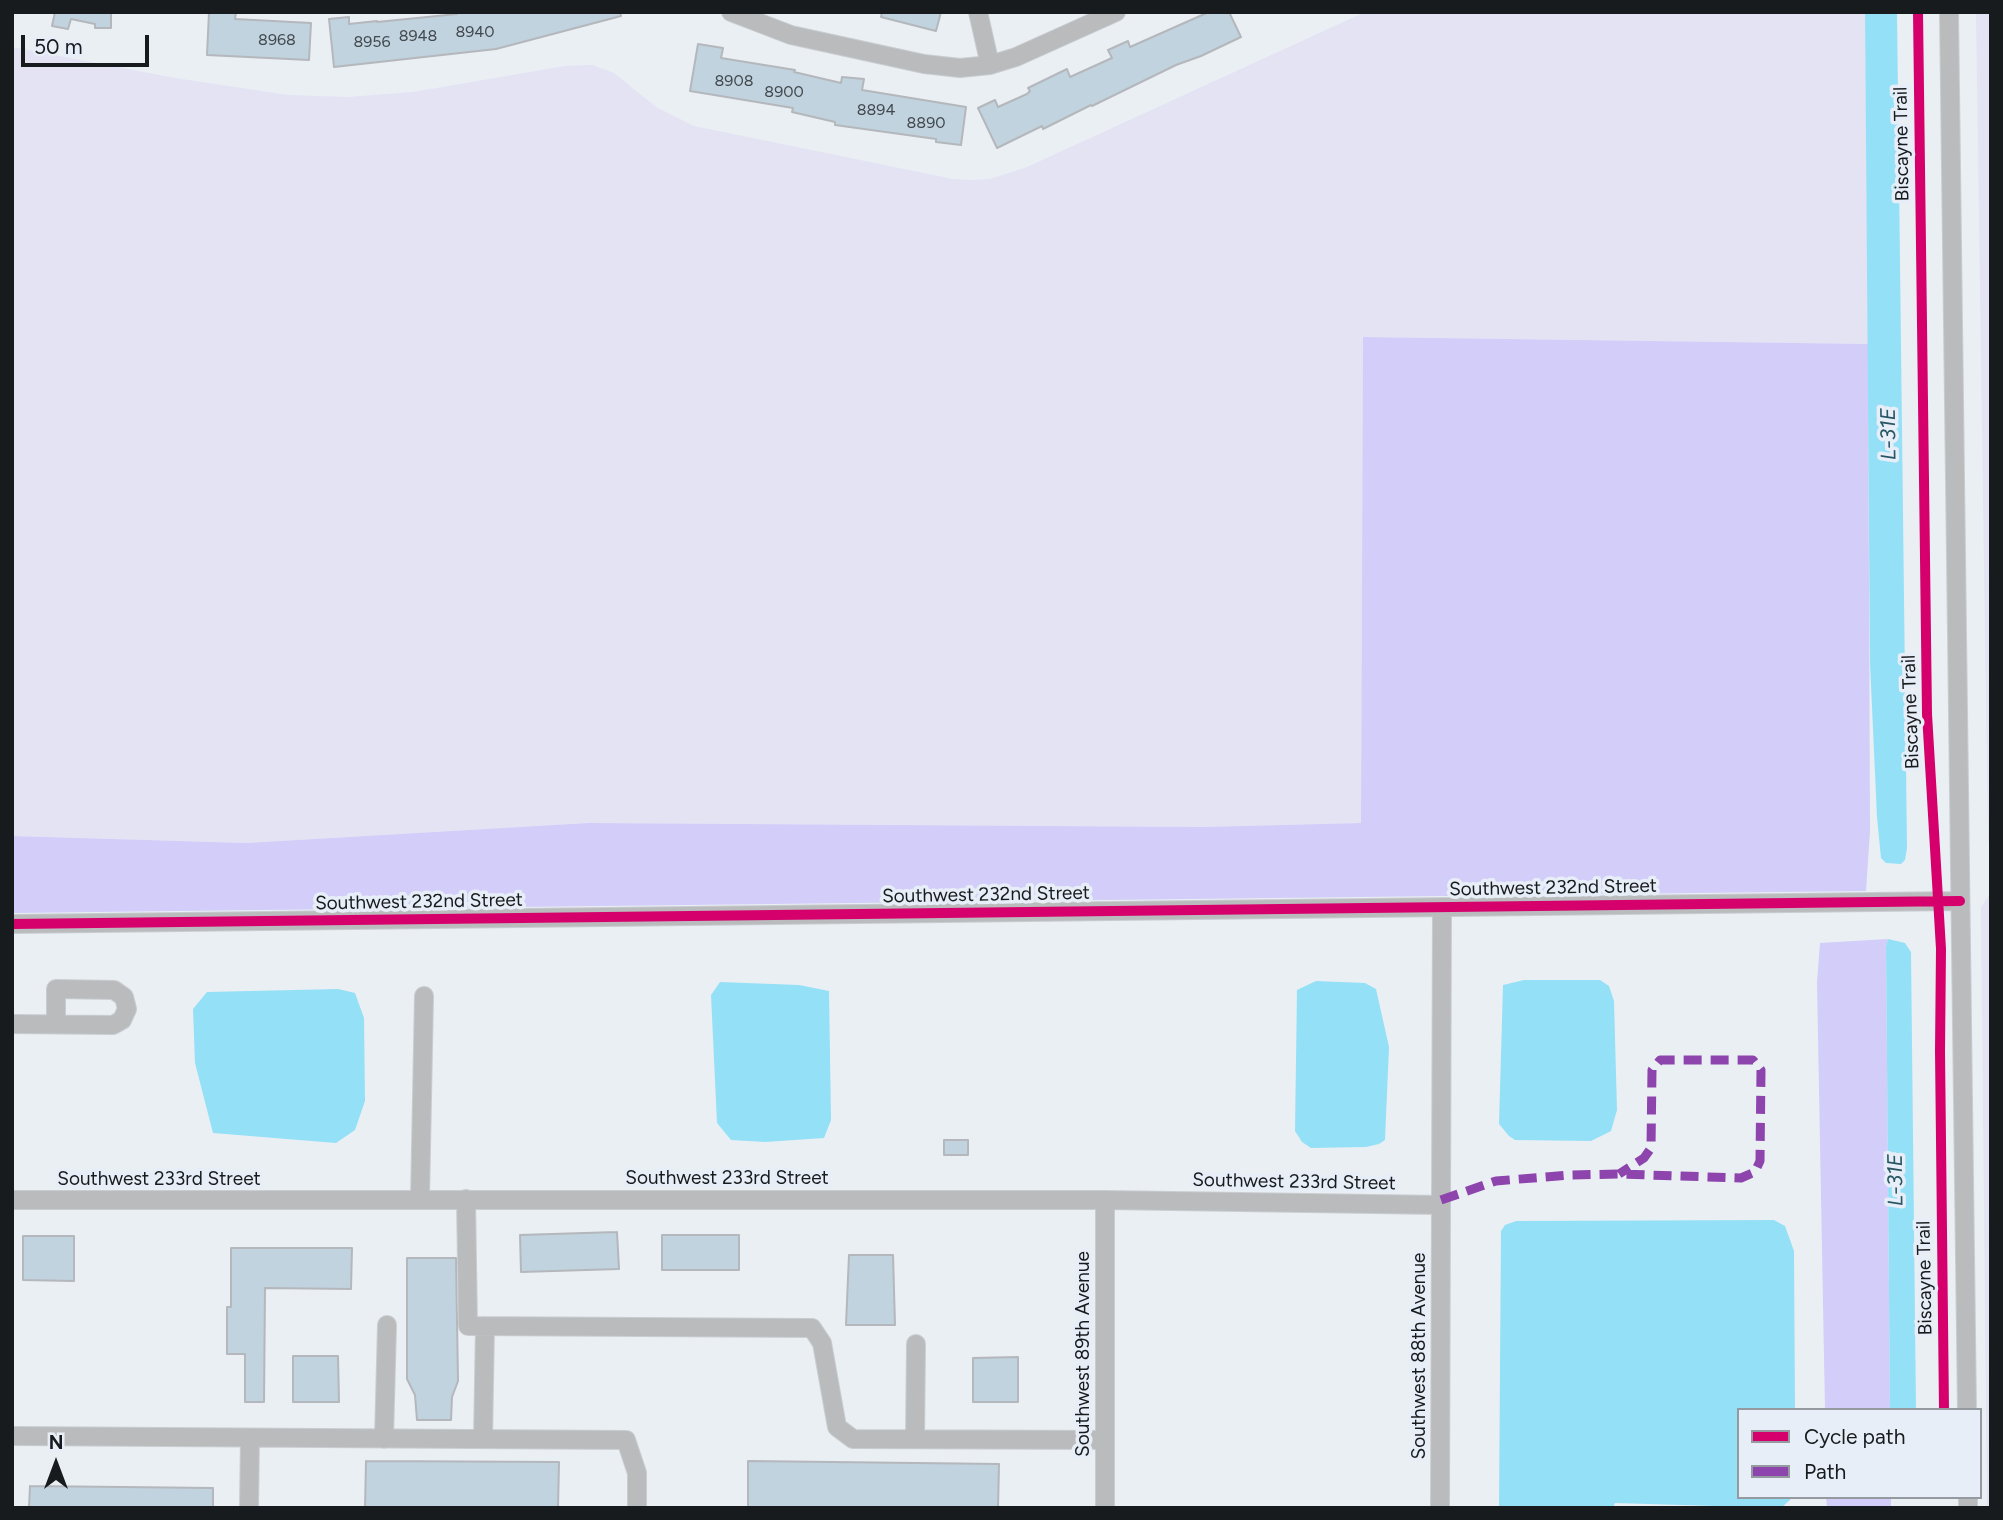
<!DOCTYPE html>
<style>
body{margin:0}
#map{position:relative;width:2003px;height:1520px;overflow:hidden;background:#eaeff4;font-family:Figtree,sans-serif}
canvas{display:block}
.frame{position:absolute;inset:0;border:14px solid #181b1e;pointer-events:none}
.legend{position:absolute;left:1737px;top:1408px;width:245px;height:91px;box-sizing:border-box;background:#e7eef7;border:2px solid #949aa0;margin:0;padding:9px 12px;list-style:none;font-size:21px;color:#181b1e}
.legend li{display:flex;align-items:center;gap:14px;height:35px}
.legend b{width:35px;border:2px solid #949aa0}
.north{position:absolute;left:21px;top:1429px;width:70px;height:70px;-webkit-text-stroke:5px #e7eef7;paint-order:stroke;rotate:0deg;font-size:19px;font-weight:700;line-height:28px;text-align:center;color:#181b1e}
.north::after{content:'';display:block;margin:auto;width:24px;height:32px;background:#181b1e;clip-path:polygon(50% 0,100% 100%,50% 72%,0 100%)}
.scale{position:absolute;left:21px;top:35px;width:128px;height:32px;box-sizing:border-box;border:4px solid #181b1e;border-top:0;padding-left:9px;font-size:21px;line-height:24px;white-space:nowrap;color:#181b1e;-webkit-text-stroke:5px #e7eef7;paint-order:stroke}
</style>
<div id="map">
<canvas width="2003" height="1520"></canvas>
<div class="frame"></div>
<ul class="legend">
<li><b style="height:9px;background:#d6006c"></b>Cycle path</li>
<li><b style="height:9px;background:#8e44ad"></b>Path</li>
</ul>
<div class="north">N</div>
<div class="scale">50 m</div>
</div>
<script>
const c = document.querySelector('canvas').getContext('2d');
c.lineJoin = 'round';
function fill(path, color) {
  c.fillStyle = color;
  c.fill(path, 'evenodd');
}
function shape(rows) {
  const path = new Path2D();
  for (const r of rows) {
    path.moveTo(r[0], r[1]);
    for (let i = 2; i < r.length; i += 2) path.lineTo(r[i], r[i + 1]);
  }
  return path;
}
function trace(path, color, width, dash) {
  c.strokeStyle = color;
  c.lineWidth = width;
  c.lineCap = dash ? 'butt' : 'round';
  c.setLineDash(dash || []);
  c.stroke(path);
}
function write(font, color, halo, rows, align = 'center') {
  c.font = font + ' Figtree,sans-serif';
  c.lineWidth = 7;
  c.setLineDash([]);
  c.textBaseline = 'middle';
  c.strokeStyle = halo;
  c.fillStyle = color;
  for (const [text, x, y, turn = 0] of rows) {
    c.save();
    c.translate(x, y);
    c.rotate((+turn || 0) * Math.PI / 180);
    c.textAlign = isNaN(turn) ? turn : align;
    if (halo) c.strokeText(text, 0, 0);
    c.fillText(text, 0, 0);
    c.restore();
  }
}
fill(shape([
 [1365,12,1865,12,1868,344,1363,337,1361,823,1202,827,588,823,246,843,12,836,12,47,175,78,288,95,348,97,413,92,565,66,592,65,614,73,656,107,694,126,953,179,971,180,990,179,1027,167],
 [1976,12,1991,12,1991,850,1988,842],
 [1991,892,1991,1508,1987,1508,1981,907]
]), '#e3e3f4');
fill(shape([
 [1363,337,1868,344,1870,831,1866,891,12,913,12,836,246,843,588,823,1202,827,1361,823],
 [1888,939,1886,946,1890,1410,1825,1410,1817,982,1820,943],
 [1826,1497,1891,1497,1891,1508,1827,1508]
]), '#d2cdf9');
fill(shape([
 [1865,12,1897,12,1907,848,1905,860,1901,864,1886,863,1881,858,1877,817,1870,663],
 [1888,939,1905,943,1911,952,1916,1410,1890,1410,1886,946],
 [1524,980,1600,980,1609,986,1614,1001,1617,1110,1611,1131,1591,1141,1515,1140,1509,1136,1499,1124,1503,985],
 [1316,981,1365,983,1376,989,1389,1047,1385,1140,1379,1144,1366,1147,1311,1148,1302,1142,1295,1131,1297,990],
 [720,982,799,985,829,991,831,1120,824,1138,765,1142,731,1140,717,1123,711,995],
 [338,989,355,993,364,1018,365,1101,355,1130,336,1143,213,1133,195,1063,193,1009,207,992],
 [1774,1220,1785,1226,1794,1251,1795,1410,1739,1410,1739,1497,1792,1498,1781,1508,1615,1503,1613,1508,1499,1508,1501,1231,1505,1225,1516,1221]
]), '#94e0f7');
const building = shape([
 [55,12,111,12,111,28,95,28,95,24,71,19,68,29,52,26,55,12],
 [209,12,236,12,235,19,311,23,309,60,207,55,209,12],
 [456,12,620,12,621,16,496,49,334,67,329,19,349,17,349,24,377,21,377,22,457,14,456,12],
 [882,12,941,12,936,31,881,17,882,12],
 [1209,12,1229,12,1241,37,1201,56,1176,65,1092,106,1091,105,1043,129,1042,126,997,148,978,108,995,100,998,107,1027,94,1030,91,1028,88,1067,69,1070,77,1112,58,1108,50,1128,41,1130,47,1209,12],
 [698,44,723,48,721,58,795,70,794,72,841,83,842,77,864,79,862,90,966,107,961,145,936,142,936,139,835,125,835,122,792,112,793,108,690,91,698,44],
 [944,1140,968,1140,968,1155,944,1155,944,1140],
 [617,1232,619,1269,521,1272,520,1235,617,1232],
 [662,1235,739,1235,739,1270,662,1270,662,1235],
 [23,1236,74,1236,74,1281,23,1280,23,1236],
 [231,1248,352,1248,351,1289,265,1288,264,1402,245,1402,245,1354,227,1354,227,1307,231,1307,231,1248],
 [849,1255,893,1255,895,1325,846,1325,849,1255],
 [407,1258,456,1258,458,1381,452,1397,451,1420,417,1420,415,1395,407,1379,407,1258],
 [293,1356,338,1356,339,1402,293,1402,293,1356],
 [1018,1357,1018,1402,973,1402,973,1358,1018,1357],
 [366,1461,559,1462,558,1508,365,1508,366,1461],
 [748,1461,999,1464,998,1508,748,1508,748,1461],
 [30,1486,213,1488,213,1508,29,1508,30,1486]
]);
fill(building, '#c1d3df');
trace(building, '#b4b7bb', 2);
const minor = shape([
 [731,12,791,35,924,64,960,68,990,65,1016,57,1116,12],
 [978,12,990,65],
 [1949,12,1967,1410],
 [12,924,1960,901],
 [12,1024,113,1025,122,1020,127,1009,124,997,114,990,56,989,56,1024],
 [420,1199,424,996],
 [466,1199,468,1326,812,1328,822,1343,837,1427,853,1439,1104,1440],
 [12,1200,1105,1200,1441,1205],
 [1105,1200,1105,1508],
 [12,1436,626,1440,637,1473,637,1508],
 [384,1439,387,1325],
 [483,1439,485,1326],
 [915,1439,916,1344],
 [1968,1497,1968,1508],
 [249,1508,250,1438],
 [1440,1508,1442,907]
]);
trace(minor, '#c9cdd1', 20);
trace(minor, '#babbbd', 18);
trace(shape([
 [1441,1200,1496,1181,1569,1175,1619,1174,1741,1178,1755,1172,1760,1161,1761,1070,1753,1060,1660,1060,1652,1070,1651,1148,1644,1158,1619,1174]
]), '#8e44ad', 9, [18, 9]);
trace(shape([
 [1918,12,1927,714,1941,949,1940,1051,1944,1410],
 [12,924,1960,901]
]), '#d6006c', 10);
write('16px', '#42494e', null, [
 ["8940",475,32],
 ["8948",418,36],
 ["8968",277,40],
 ["8956",372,42],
 ["8908",734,81],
 ["8900",784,92],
 ["8894",876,110],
 ["8890",926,123]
]);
write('19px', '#181b1e', '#e7eef7', [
 ["Biscayne Trail",1902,144,-91],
 ["Biscayne Trail",1911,712,-92],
 ["Southwest 232nd Street",1553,888,-1],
 ["Southwest 232nd Street",986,895,-1],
 ["Southwest 232nd Street",419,902,-1],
 ["Southwest 233rd Street",727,1178],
 ["Southwest 233rd Street",159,1179],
 ["Southwest 233rd Street",1294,1182,1],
 ["Biscayne Trail",1925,1278,-91],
 ["Southwest 89th Avenue",1083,1354,-90],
 ["Southwest 88th Avenue",1419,1356,-90]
]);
write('italic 21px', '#275563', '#e7eef7', [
 ["L-31E",1889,434,-91],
 ["L-31E",1896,1180,-91]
]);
</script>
